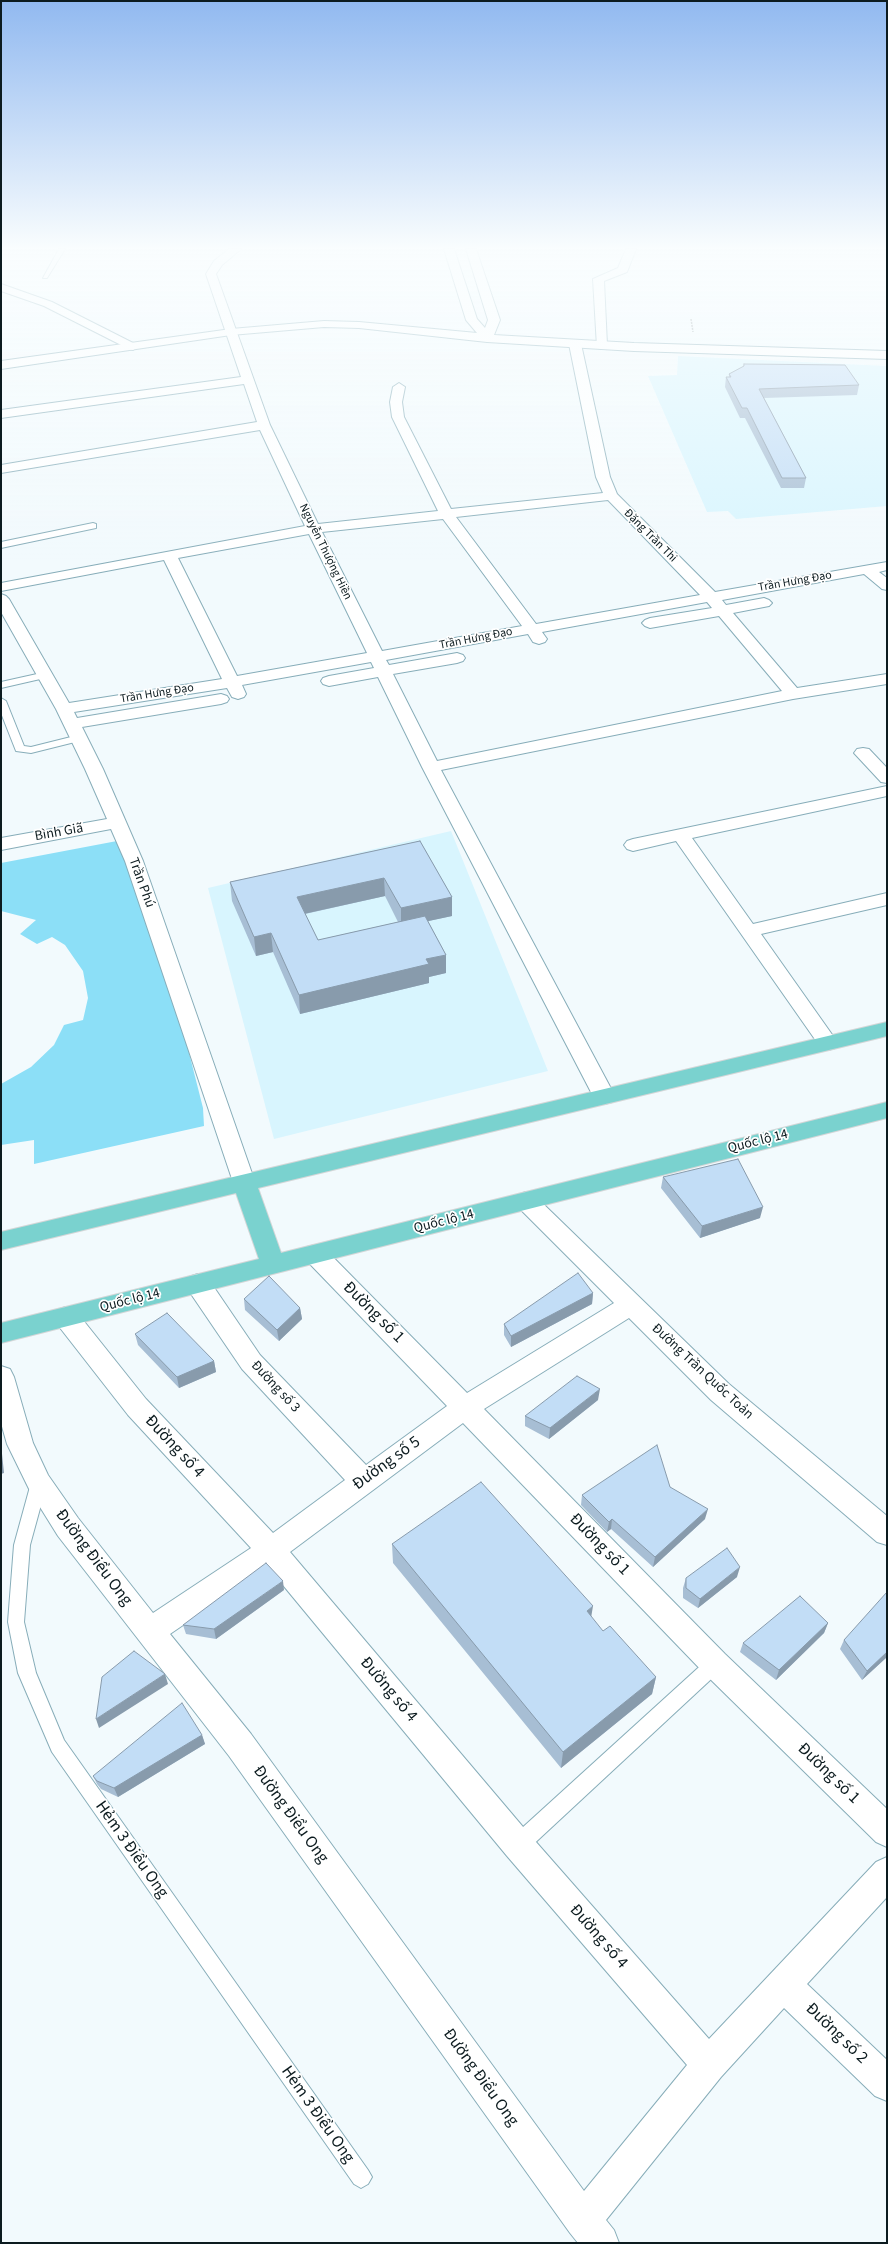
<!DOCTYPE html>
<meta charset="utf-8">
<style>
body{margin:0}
#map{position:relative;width:888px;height:2244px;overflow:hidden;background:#f2fafd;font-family:"Source Sans 3",sans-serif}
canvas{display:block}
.frame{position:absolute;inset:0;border:2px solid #0c1b1f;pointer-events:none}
</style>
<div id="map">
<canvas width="888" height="2244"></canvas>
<div class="frame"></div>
</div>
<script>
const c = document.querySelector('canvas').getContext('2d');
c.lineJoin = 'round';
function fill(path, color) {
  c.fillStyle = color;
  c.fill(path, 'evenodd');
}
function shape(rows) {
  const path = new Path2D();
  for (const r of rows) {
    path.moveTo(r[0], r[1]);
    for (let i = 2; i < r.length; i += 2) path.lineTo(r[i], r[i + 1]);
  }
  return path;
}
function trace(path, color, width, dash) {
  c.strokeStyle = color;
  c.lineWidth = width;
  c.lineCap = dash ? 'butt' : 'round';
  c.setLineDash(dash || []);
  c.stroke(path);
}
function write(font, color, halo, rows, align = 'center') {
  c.font = font + ' "Source Sans 3",sans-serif';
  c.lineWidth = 3.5;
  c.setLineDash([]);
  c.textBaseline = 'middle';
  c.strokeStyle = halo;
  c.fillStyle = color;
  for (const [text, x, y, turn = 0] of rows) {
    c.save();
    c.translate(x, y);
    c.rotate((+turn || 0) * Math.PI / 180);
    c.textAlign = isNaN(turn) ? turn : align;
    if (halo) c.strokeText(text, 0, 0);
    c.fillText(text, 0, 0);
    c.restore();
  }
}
fill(shape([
 [678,356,887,366,887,506,736,519,728,511,707,512,648,376,677,375],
 [451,831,548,1071,274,1139,208,888]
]), '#d8f5fe');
fill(shape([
 [117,841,128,856,185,1037,203,1108,204,1126,34,1164,34,1140,1,1145,1,1084,31,1067,54,1045,64,1025,83,1020,88,998,83,971,65,945,52,937,37,944,20,934,36,920,1,911,1,863]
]), '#8cdff7');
const service = shape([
 [59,249,65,249,47,278,43,278,59,249],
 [93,523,96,524,96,528,1,548,1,542,93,523],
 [46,672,49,673,49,677,1,688,1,682,46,672],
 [1,698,6,701,24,746,31,747,79,735,84,738,83,740,31,753,16,751,1,713,1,698],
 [39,1476,45,1478,47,1483,30,1545,24,1622,36,1673,64,1740,368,2170,372,2177,368,2184,361,2188,354,2184,52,1752,18,1673,8,1622,14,1545,31,1483,33,1478,39,1476],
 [715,1656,721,1658,724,1664,721,1670,525,1852,518,1854,511,1852,509,1845,511,1838,709,1658,715,1656]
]);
const minor = shape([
 [229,249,241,249,222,265,216,274,270,425,318,524,438,511,392,417,390,402,393,387,399,383,405,387,402,402,404,417,451,509,603,493,596,477,569,344,575,340,581,344,610,477,617,494,715,592,887,562,887,570,879,572,887,578,887,590,882,589,864,574,722,600,726,605,764,598,769,600,772,603,769,606,733,613,797,688,887,674,887,684,793,699,441,770,615,1096,612,1102,604,1104,596,1102,593,1096,422,767,378,677,329,686,323,684,321,681,323,678,329,676,374,668,371,662,242,685,246,694,244,697,238,699,232,697,227,688,74,712,77,718,221,694,227,696,229,699,227,702,221,704,82,727,103,769,143,861,255,1182,252,1188,244,1191,236,1188,233,1182,125,861,111,829,1,850,1,838,107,819,85,769,56,709,1,612,1,594,6,596,9,599,69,703,222,679,164,560,1,591,1,583,305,526,260,430,1,473,1,465,257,422,244,384,1,418,1,410,241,377,206,274,214,261,229,249],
 [608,500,700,595,536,624,456,517,608,500],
 [443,519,522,626,382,651,322,532,443,519],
 [309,534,367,653,237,676,178,558,309,534],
 [707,602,712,608,650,618,645,620,642,623,645,626,650,628,719,616,782,691,437,761,393,674,457,663,463,661,465,658,463,655,457,653,389,665,386,660,528,634,533,642,539,644,545,642,547,639,542,632,707,602],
 [626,249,636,249,627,272,604,281,607,345,601,349,597,347,593,279,618,268,626,249],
 [1,284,52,302,139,346,133,350,129,349,44,306,1,291,1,284],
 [863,748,869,749,887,768,887,783,881,782,854,753,857,749,863,748],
 [887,786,887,796,692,838,753,924,887,893,887,905,761,934,838,1043,835,1048,828,1050,821,1048,676,841,633,851,627,849,624,845,627,841,633,839,887,786],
 [526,1192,534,1195,729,1384,887,1516,887,1545,877,1542,711,1400,629,1318,484,1409,725,1654,887,1809,887,1847,876,1842,705,1674,463,1423,290,1552,529,1834,709,2039,876,1862,887,1857,887,1897,807,1984,887,2060,887,2101,875,2096,784,2008,721,2077,606,2220,614,2230,619,2243,578,2243,570,2233,229,1756,58,1536,30,1491,7,1444,1,1423,1,1366,10,1369,14,1377,33,1443,48,1475,78,1518,153,1613,251,1548,128,1415,57,1324,54,1317,57,1310,66,1307,75,1310,146,1399,273,1533,345,1480,242,1369,189,1291,186,1284,189,1277,198,1274,207,1277,260,1355,366,1465,447,1406,307,1261,303,1254,307,1247,315,1245,323,1247,467,1393,614,1303,518,1207,514,1201,518,1195,526,1192],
 [268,1567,507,1856,687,2065,584,2191,251,1734,170,1634,268,1567]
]);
const tertiary = shape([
 [444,249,454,249,477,319,485,328,488,320,466,249,476,249,500,320,494,335,634,343,887,351,887,359,634,351,487,342,359,328,324,327,231,335,1,369,1,361,231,329,324,321,359,322,477,333,466,320,444,249]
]);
const trunk = shape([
 [887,1022,887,1036,258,1188,281,1253,887,1102,887,1118,1,1343,1,1323,259,1259,236,1193,1,1250,1,1232,887,1022]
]);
trace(service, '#87adb9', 2);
trace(minor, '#87adb9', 2);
trace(tertiary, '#87adb9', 2);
trace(trunk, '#d3d6d7', 2);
trace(shape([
 [691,319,693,332]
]), '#9aa4a8', 1.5, [2, 1]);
fill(service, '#fff');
fill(minor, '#fff');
fill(tertiary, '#fff');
fill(trunk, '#7ad2cf');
fill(shape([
 [744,364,859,385,857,395,764,398,806,478,804,488,781,488,745,418,740,418,725,387,726,377,729,377,729,374,743,367],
 [420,841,452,897,452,916,428,921,446,955,446,973,429,977,429,983,300,1014,273,952,256,956,232,901,230,882],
 [385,896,398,922,318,940,305,914],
 [663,1177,760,1218,700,1238,661,1188],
 [593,1293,592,1304,511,1347,504,1335,504,1324],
 [244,1299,300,1308,302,1319,279,1341,245,1310],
 [135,1334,214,1361,216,1372,179,1388,138,1345],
 [598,1400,549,1439,525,1426,525,1416],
 [670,1487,705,1519,653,1567,611,1529,607,1532,581,1505,582,1495],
 [392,1544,603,1631,656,1677,652,1694,561,1768,393,1563],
 [737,1577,698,1608,683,1598,683,1588,686,1578],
 [284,1590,216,1639,186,1634,183,1625],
 [828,1623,824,1633,776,1680,740,1652,743,1643],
 [844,1640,887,1657,862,1680,840,1649],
 [202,1735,205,1744,118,1797,101,1789,97,1784,93,1776]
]), '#a7bed4');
fill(shape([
 [384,878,385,896,299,915,297,897],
 [452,897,452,916,401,927,401,908],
 [271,933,273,952,256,956,254,937],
 [446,955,446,973,429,977,429,983,300,1014,299,995,426,959],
 [763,1207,760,1218,700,1238,702,1226],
 [593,1293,592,1304,511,1347,511,1336],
 [300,1308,302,1319,279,1341,277,1330],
 [214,1361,216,1372,179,1388,177,1377],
 [600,1389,598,1400,549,1439,550,1428],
 [1,1444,4,1473,1,1474],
 [708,1509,705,1519,653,1567,655,1557],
 [612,1519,611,1529,607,1532,609,1522],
 [740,1567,737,1577,698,1608,700,1599],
 [283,1581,284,1590,216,1639,214,1629],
 [593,1606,590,1624,587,1611],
 [828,1623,824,1633,776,1680,779,1670],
 [887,1652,887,1657,862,1680,867,1671],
 [165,1674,168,1684,99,1728,96,1719],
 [656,1677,652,1694,561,1768,563,1752],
 [202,1735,205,1744,118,1797,114,1788]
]), '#889bac');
const building = shape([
 [744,364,845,365,859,385,759,389,806,478,782,478,747,408,742,408,726,377,731,377,729,374,744,366,744,364],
 [420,841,452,897,401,908,384,878,297,897,318,940,425,916,446,955,426,959,429,964,299,995,271,933,254,937,230,882,420,841],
 [738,1159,763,1207,702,1226,663,1177,738,1159],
 [578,1273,593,1293,511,1336,504,1324,578,1273],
 [269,1276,300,1308,277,1330,244,1299,269,1276],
 [167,1313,214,1361,177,1377,135,1334,167,1313],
 [577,1376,600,1389,550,1428,525,1416,577,1376],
 [657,1445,670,1487,708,1509,655,1557,612,1519,609,1522,582,1495,657,1445],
 [481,1482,593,1606,587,1611,603,1631,610,1626,656,1677,563,1752,392,1544,481,1482],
 [727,1548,740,1567,700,1599,686,1588,686,1578,727,1548],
 [266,1563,283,1581,214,1629,183,1625,266,1563],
 [887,1592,887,1652,867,1671,844,1640,887,1592],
 [800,1596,828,1623,779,1670,743,1643,800,1596],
 [134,1651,165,1674,96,1719,102,1677,134,1651],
 [182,1703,202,1735,114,1788,97,1781,93,1776,182,1703]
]);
fill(building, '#c2ddf6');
trace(building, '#889bac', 1);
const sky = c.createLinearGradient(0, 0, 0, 563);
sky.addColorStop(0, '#91b9f0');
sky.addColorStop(0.44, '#f9fdfe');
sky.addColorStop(1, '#f9fdfe00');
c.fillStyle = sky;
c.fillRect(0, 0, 888, 563);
write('12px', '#0c1b1f', '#fff', [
 ["Đặng Trần Thi",650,536,45],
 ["Nguyễn Thượng Hiền",325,552,64],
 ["Trần Hưng Đạo",795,582,-10],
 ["Trần Hưng Đạo",476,639,-11],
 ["Trần Hưng Đạo",157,694,-9]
]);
write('14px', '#0c1b1f', '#fff', [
 ["Bình Giã",59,833,-10],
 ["Trần Phú",141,883,70],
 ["Quốc lộ 14",758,1142,-14],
 ["Quốc lộ 14",444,1222,-14],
 ["Quốc lộ 14",130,1301,-14],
 ["Đường Trần Quốc Toản",702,1372,43],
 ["Đường số 3",275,1387,47]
]);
write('17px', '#0c1b1f', '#fff', [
 ["Đường số 1",373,1313,45],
 ["Đường số 4",174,1447,47],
 ["Đường số 5",387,1464,-36],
 ["Đường số 1",599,1545,46],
 ["Đường Điểu Ong",93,1558,53],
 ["Đường số 4",388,1690,50],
 ["Đường số 1",828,1774,44],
 ["Đường Điểu Ong",290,1815,54],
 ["Hẻm 3 Điểu Ong",131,1850,55],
 ["Đường số 4",598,1937,49],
 ["Đường số 2",836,2034,44],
 ["Đường Điểu Ong",480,2078,54],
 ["Hẻm 3 Điểu Ong",317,2115,55]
]);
</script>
